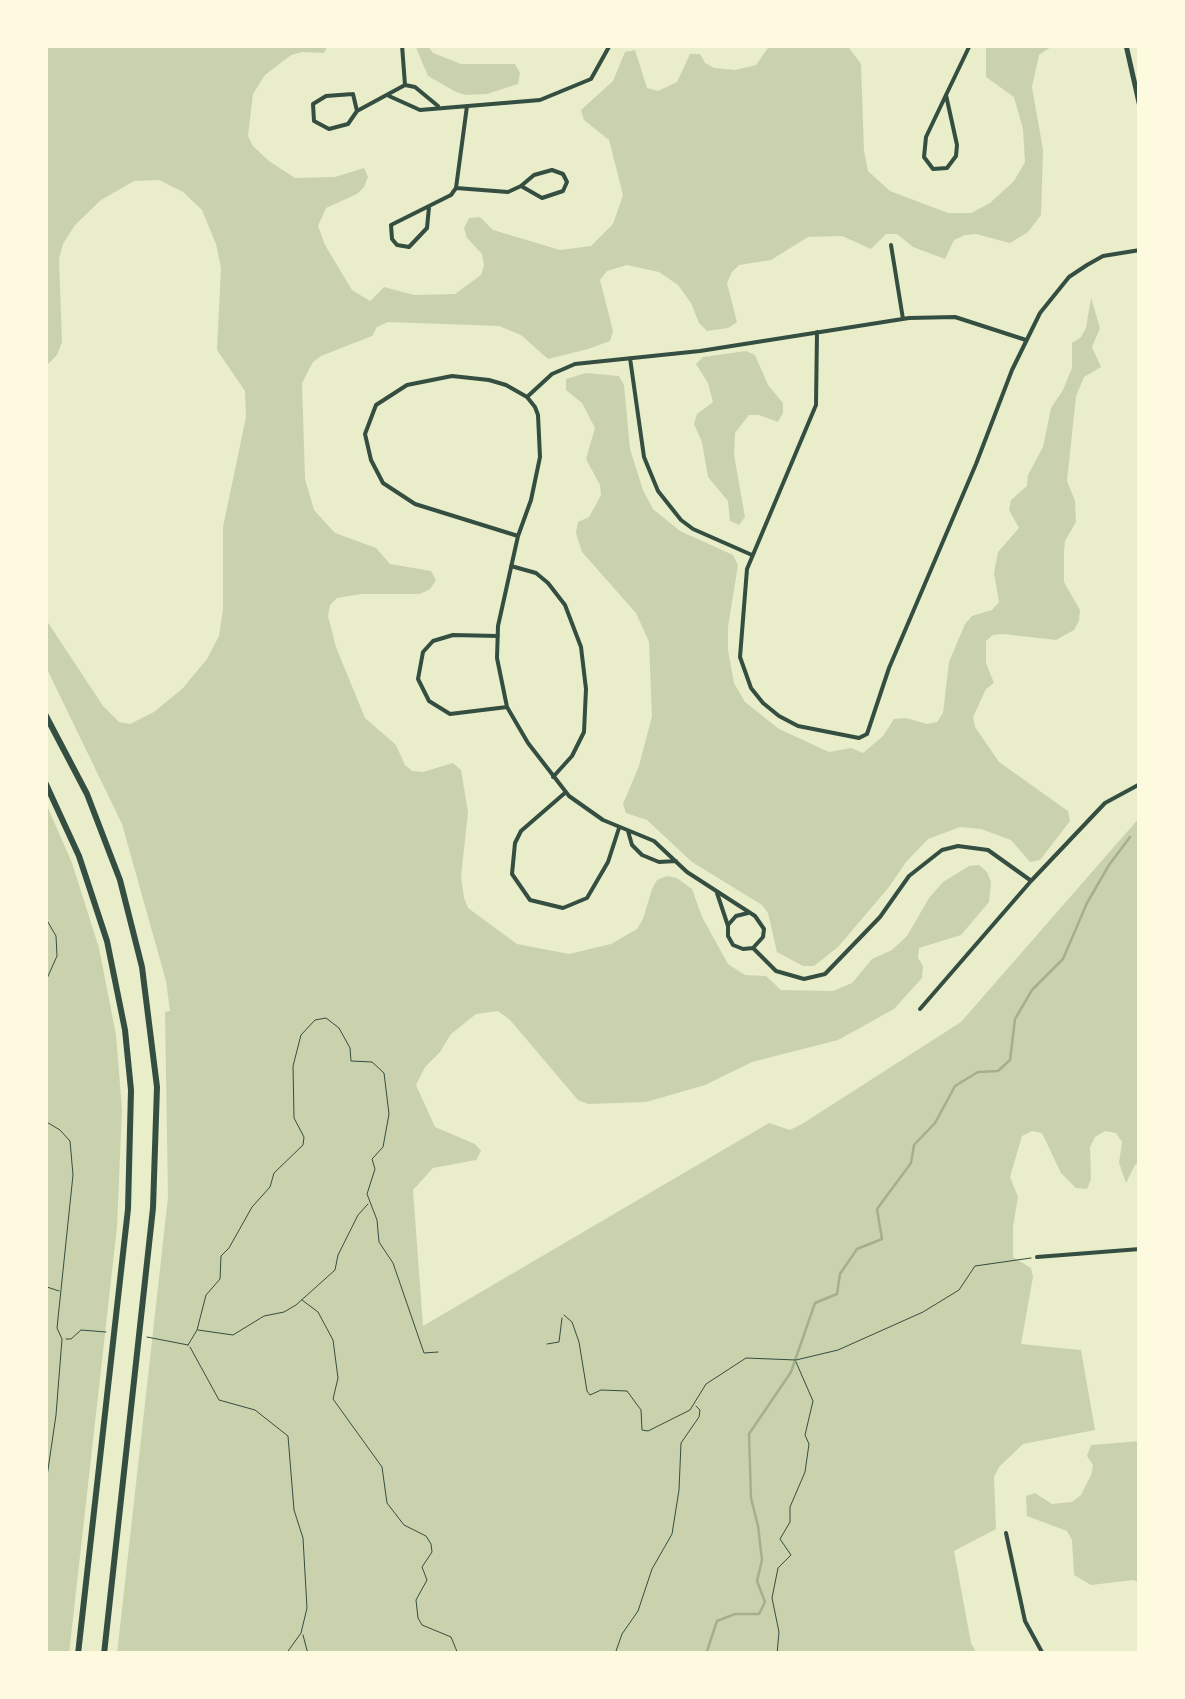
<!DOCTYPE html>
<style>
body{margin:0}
#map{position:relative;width:1185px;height:1699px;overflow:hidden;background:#e9edc9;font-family:Jost,sans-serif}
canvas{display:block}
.frame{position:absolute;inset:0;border:48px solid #fefae0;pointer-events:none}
</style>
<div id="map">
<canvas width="1185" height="1699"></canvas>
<div class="frame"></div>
</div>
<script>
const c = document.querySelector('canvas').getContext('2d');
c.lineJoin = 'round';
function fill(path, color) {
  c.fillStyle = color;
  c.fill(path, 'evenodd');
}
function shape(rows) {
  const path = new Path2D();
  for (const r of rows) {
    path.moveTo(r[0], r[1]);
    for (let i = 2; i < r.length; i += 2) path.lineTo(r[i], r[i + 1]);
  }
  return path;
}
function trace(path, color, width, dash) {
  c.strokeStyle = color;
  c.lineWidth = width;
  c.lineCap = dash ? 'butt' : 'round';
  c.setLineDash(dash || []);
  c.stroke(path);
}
fill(shape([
 [45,45,328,45,324,53,302,52,291,55,265,75,253,94,248,136,253,146,269,161,295,178,335,177,364,168,368,177,364,187,357,194,326,208,318,226,325,245,352,290,370,301,384,287,414,295,455,294,481,275,484,265,482,254,467,238,464,228,469,218,480,217,493,230,560,250,591,246,613,224,623,195,609,140,584,120,581,110,613,81,625,52,635,50,647,88,658,91,677,82,690,54,700,54,705,63,714,68,735,70,756,65,770,45,847,45,861,64,864,151,868,171,890,191,948,213,971,213,990,203,1014,181,1025,162,1023,129,1014,97,986,77,986,45,1054,45,1039,55,1032,87,1043,150,1041,215,1028,232,1010,243,976,234,965,235,954,240,945,259,913,247,897,234,886,234,871,249,842,236,808,237,771,260,739,265,732,272,727,283,737,322,728,328,707,331,699,323,691,303,678,285,659,272,627,265,607,271,600,280,613,331,610,341,588,349,548,359,521,335,499,326,388,322,377,327,372,336,321,356,313,362,302,383,305,479,314,510,335,533,376,548,390,564,431,571,436,580,430,589,420,594,361,594,337,598,330,605,328,616,336,647,365,718,396,745,405,765,412,771,423,772,453,763,461,770,468,812,461,877,464,898,468,908,517,944,569,954,611,944,637,929,643,919,652,889,657,880,667,876,677,878,692,889,702,917,728,964,745,975,766,976,781,990,833,991,852,983,872,959,892,950,907,936,929,898,943,882,969,866,979,865,987,872,991,882,989,902,961,935,919,948,918,958,923,966,922,978,894,1009,838,1040,752,1062,705,1085,646,1102,588,1104,578,1100,510,1020,498,1011,476,1014,451,1034,440,1052,425,1067,416,1085,435,1127,475,1144,481,1151,476,1160,433,1168,413,1190,423,1326,769,1123,790,1130,802,1124,961,1022,1140,817,1140,1162,1135,1165,1126,1183,1119,1163,1122,1142,1116,1133,1105,1131,1095,1137,1090,1147,1091,1179,1087,1189,1076,1188,1061,1173,1042,1133,1032,1131,1022,1136,1010,1177,1018,1197,1013,1227,1013,1257,1031,1268,1033,1277,1021,1344,1081,1350,1095,1430,1023,1444,999,1467,994,1477,996,1529,954,1551,971,1643,977,1654,117,1654,168,1197,165,1012,170,1011,166,981,122,824,45,665,45,618,103,706,119,722,130,724,154,712,183,688,207,659,219,636,223,609,223,527,246,417,245,391,217,350,221,268,216,244,202,210,183,192,159,180,134,181,101,200,75,225,63,244,59,259,62,342,57,355,45,367],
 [415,45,427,45,433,53,461,64,515,64,520,73,518,84,487,94,466,95,456,92,428,76],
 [1091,298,1100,328,1092,347,1101,367,1084,377,1076,396,1067,481,1075,501,1076,522,1065,541,1064,552,1064,582,1080,610,1079,621,1074,630,1056,640,1003,634,993,635,986,641,986,663,994,683,986,689,973,717,975,727,999,762,1068,811,1070,821,1040,860,1030,862,1011,840,981,829,960,827,928,839,906,862,889,887,838,947,814,966,803,966,777,952,768,913,762,905,692,862,647,820,626,813,623,804,639,766,652,716,649,642,636,613,582,552,576,533,578,522,589,517,601,495,600,485,586,459,595,428,582,403,566,390,566,379,586,373,619,376,624,385,630,449,643,490,653,509,680,531,733,555,738,565,728,627,728,650,734,683,745,702,779,729,829,752,851,748,863,753,883,736,894,719,906,718,927,724,937,722,943,713,949,662,965,624,972,616,992,610,999,602,994,573,998,552,1019,528,1009,510,1011,500,1027,486,1028,475,1043,447,1051,408,1063,390,1072,368,1072,343,1081,337,1086,328],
 [746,351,755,355,768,385,783,403,783,413,778,422,759,415,749,415,735,433,734,455,745,517,739,525,730,521,728,501,708,477,702,442,694,424,697,414,713,402,708,383,696,364,703,357],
 [45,801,72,863,99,948,116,1035,122,1109,117,1227,69,1654,45,1654],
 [1140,1441,1140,1583,1134,1580,1091,1585,1074,1575,1072,1540,1067,1531,1027,1516,1026,1496,1035,1493,1052,1504,1072,1502,1081,1495,1091,1475,1093,1465,1087,1456,1091,1445]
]), '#cad2ad');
trace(shape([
 [706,1654,717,1621,735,1614,759,1614,765,1602,757,1581,762,1560,758,1526,751,1498,749,1434,791,1372,815,1303,837,1294,840,1274,857,1249,882,1239,877,1209,911,1163,914,1145,935,1123,955,1086,978,1072,998,1071,1010,1060,1015,1019,1032,990,1063,959,1087,903,1109,865,1130,837]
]), '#a3b18a', 2.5);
trace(shape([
 [45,917,56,936,57,956,45,983],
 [45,1121,60,1130,70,1141,73,1175,57,1328,62,1339,56,1415,45,1490],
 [45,1283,47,1287,59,1291],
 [302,1300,318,1312,333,1340,338,1378,333,1399,382,1467,387,1503,404,1525,426,1536,431,1544,432,1552,422,1567,427,1580,416,1600,418,1618,422,1625,451,1637,458,1654],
 [564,1315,572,1322,579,1342,587,1391,590,1395,601,1390,627,1391,641,1410,642,1430,648,1431,690,1410,706,1384,746,1358,796,1360,838,1350,923,1312,959,1290,975,1266,1031,1258],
 [198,1330,233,1335,264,1316,284,1312,296,1305,335,1270,338,1255,358,1215,368,1204],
 [147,1337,188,1345],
 [66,1339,71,1339,81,1330,106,1332],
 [547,1344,559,1342,562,1318],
 [188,1345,197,1330,206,1295,220,1279,221,1256,229,1248,252,1207,270,1187,274,1173,303,1145,304,1137,294,1118,293,1066,301,1035,315,1020,326,1018,339,1028,350,1048,351,1061,372,1062,384,1073,389,1114,383,1147,372,1159,375,1169,367,1194,377,1220,379,1242,393,1263,424,1353,438,1352],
 [190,1347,219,1400,255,1410,288,1436,294,1510,303,1538,307,1608,301,1633,286,1654],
 [303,1635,308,1654],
 [615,1654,622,1634,638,1611,652,1569,672,1534,679,1490,681,1443,699,1417,700,1410,696,1406],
 [777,1654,779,1632,772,1598,778,1568,791,1555,780,1539,790,1522,790,1507,805,1472,809,1444,805,1435,813,1401,796,1362]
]), '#344e41', 1);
trace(shape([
 [402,45,405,85],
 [353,94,357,111,348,124,329,129,314,121,313,104,326,96,353,94],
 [946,95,957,145,956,156,947,168,933,169,924,157,926,137,946,95,970,45],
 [389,96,420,110,540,100,591,79,610,45],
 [357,111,405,85,415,87,438,106],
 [456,188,508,192,521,186,542,198,563,191,567,182,563,174,552,170,534,175,521,186],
 [456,188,467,106],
 [429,207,427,228,409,247,397,245,392,239,391,225,451,195,456,188],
 [891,245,903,319],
 [817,332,816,405,747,569,740,657,751,688,763,703,779,716,798,726,859,738,867,734,889,668,976,464,1012,370,1040,313,1069,277,1087,265,1103,256,1140,250],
 [630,358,644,457,658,491,681,520,693,529,752,555],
 [527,397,552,374,575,364,700,351,909,318,955,317,1026,340],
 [518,536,415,504,383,483,371,460,365,434,376,405,407,385,452,376,489,380,506,385,527,397,535,407,538,415,540,457,531,500,518,536,498,626,497,658,507,707,528,743,569,796,603,820,654,841,687,872,755,916,764,929,763,937,753,948],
 [511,566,536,573,548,583,565,605,581,647,586,689,584,732,572,756,553,777],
 [498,636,453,635,433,641,423,652,418,679,429,701,450,714,507,707],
 [566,792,521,831,515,843,512,874,530,900,563,908,587,898,608,862,619,828],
 [628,831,632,845,642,855,659,862,676,861],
 [717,893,728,926,728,936,733,945,743,949,753,948,776,971,804,979,825,974,880,917,909,876,942,850,958,846,988,850,1030,880],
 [728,925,736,916,748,913],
 [1037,1257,1140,1249],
 [1006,1533,1025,1621,1043,1654]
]), '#344e41', 4);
trace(shape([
 [920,1009,1031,881,1105,803,1140,784]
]), '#344e41', 4);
trace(shape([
 [1126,45,1140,107]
]), '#344e41', 5);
trace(shape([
 [45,714,87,794,120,880,142,967,157,1087,153,1208,104,1654],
 [45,782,79,856,107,941,125,1030,131,1090,128,1209,78,1654]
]), '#344e41', 6);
</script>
